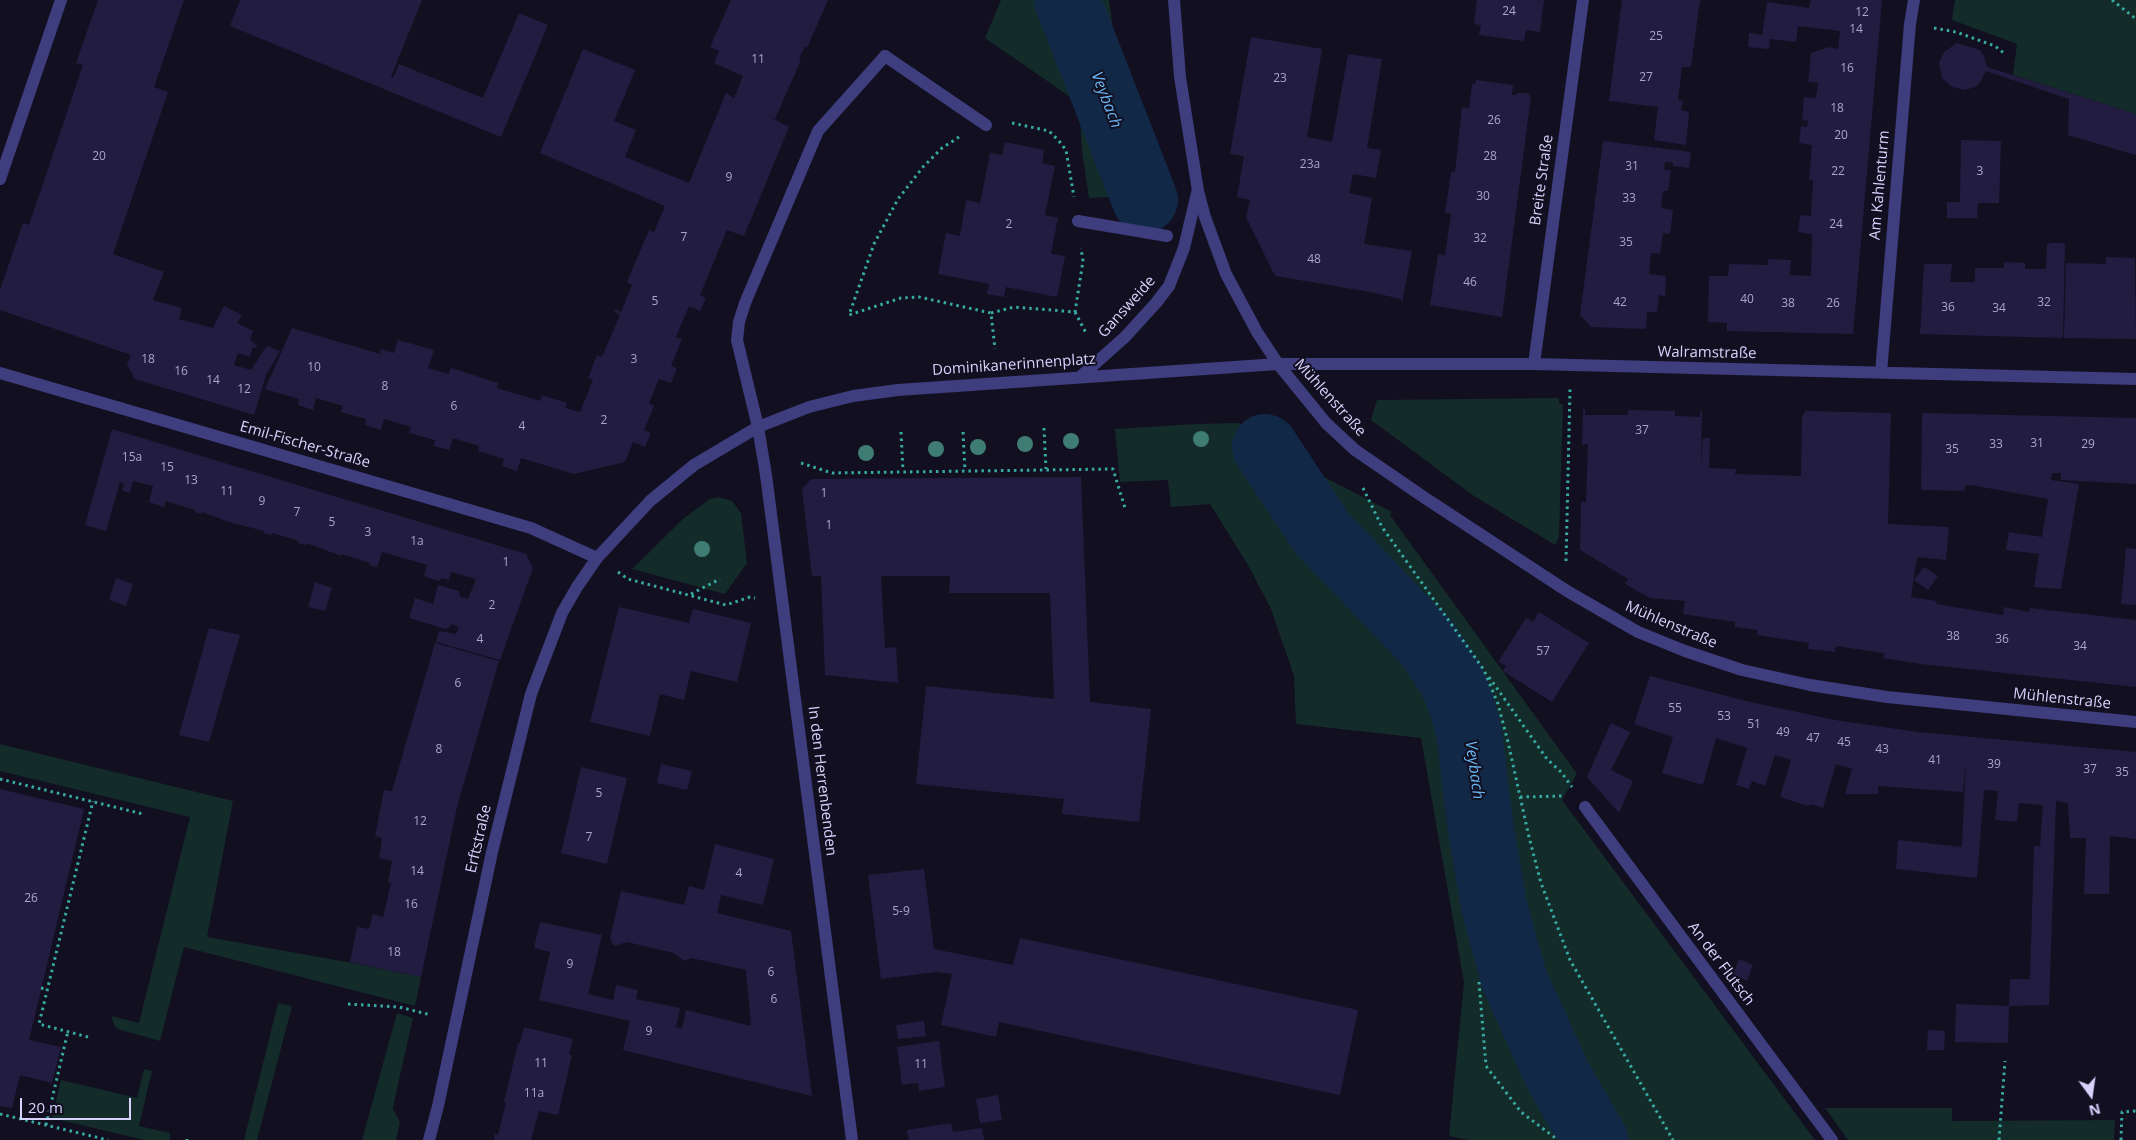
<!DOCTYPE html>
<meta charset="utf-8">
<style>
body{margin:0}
#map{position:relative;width:2136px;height:1140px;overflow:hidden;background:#120f21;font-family:"Open Sans",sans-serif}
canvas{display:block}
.north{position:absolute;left:2066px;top:1070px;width:50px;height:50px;-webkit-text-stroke:4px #120f21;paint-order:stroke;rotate:166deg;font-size:14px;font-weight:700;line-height:20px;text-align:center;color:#d6d2fc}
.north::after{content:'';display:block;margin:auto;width:18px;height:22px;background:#d6d2fc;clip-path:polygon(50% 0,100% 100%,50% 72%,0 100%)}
.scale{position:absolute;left:20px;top:1098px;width:111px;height:22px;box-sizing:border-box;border:2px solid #d6d2fc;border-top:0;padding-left:6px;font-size:15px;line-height:18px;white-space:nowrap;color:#d6d2fc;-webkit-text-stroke:4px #120f21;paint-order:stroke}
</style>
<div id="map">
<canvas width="2136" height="1140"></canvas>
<div class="north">N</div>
<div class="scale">20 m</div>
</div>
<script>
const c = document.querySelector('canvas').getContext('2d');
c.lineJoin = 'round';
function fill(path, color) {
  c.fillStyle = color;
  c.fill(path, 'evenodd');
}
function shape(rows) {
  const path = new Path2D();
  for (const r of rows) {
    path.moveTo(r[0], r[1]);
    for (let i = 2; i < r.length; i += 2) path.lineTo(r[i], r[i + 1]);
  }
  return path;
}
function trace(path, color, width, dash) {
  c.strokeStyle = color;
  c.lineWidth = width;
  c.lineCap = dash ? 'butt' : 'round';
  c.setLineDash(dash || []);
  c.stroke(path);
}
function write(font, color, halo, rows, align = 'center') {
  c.font = font + ' "Open Sans",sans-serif';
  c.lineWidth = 4;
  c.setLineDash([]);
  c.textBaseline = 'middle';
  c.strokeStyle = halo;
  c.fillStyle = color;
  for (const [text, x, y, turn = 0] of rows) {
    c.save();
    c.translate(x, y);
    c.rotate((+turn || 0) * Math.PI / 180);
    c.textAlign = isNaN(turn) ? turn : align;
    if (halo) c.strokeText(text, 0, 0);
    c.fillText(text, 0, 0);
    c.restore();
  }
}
fill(shape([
 [1001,0,1109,0,1118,67,1160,194,1134,208,1109,197,1089,198,1082,151,1079,103,985,38],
 [1955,0,2136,0,2136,114,2013,75,2017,44,1952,20],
 [1559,398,1559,404,1563,404,1559,537,1555,545,1474,496,1371,420,1377,400],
 [1237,423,1268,433,1324,477,1392,512,1390,515,1577,774,1562,800,1815,1140,1468,1140,1449,1136,1464,982,1421,738,1296,724,1294,676,1271,609,1248,565,1210,504,1171,507,1168,480,1120,482,1115,429,1195,424],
 [718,497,732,501,741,513,747,563,725,594,632,569,683,519,710,499],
 [0,744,233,801,207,937,358,964,421,977,415,1006,184,947,160,1041,118,1029,115,1027,111,1016,139,1023,190,817,0,771],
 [278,1003,292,1006,257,1140,244,1140],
 [397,1013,413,1018,394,1102,393,1109,400,1122,396,1140,362,1140],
 [144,1069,152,1071,139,1126,170,1133,170,1140,144,1140,52,1118,61,1080,137,1098],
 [1825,1108,1952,1108,1952,1121,2115,1120,2114,1140,1848,1140]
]), '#132b29');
trace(shape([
 [1067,0,1145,200],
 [1265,447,1321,532,1427,643,1451,679,1462,706,1469,732,1480,823,1494,906,1514,979,1558,1076,1595,1140]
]), '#122847', 66);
fill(shape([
 [98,0,184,0,154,87,168,92,113,254,164,272,153,300,182,308,179,319,213,328,224,306,242,315,237,323,253,331,250,340,257,345,256,348,253,347,250,357,238,353,234,365,251,370,267,346,280,351,266,375,254,415,135,379,127,364,131,355,0,310,0,290,23,223,29,225,83,65,76,63],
 [240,0,422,0,391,77,393,78,399,64,483,98,519,13,548,25,501,137,230,26],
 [731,0,828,0,807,48,805,46,799,59,801,60,775,119,766,115,789,127,744,236,727,230,700,295,706,298,700,311,689,306,676,337,682,339,671,366,677,368,671,383,659,379,649,403,654,406,644,430,651,433,645,447,633,442,625,462,574,474,521,458,517,471,502,466,504,459,478,451,479,446,453,438,449,450,434,446,435,440,409,433,411,427,384,419,381,430,365,425,366,419,341,412,343,406,316,398,313,410,298,405,299,399,265,389,292,328,380,354,381,349,394,353,398,340,434,350,428,368,449,374,451,368,498,383,497,388,540,401,542,395,567,403,565,408,580,412,593,380,588,378,597,355,602,357,620,315,614,312,616,309,621,312,632,285,627,282,643,244,649,230,654,232,665,206,540,153,583,49,635,70,614,121,636,130,625,157,689,183,726,93,734,98,743,76,714,63,719,51,710,47],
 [1477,0,1544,0,1540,32,1526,30,1524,41,1479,35,1481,25,1474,24],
 [1622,0,1700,0,1691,67,1682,67,1678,100,1683,101,1681,110,1689,112,1686,145,1654,140,1658,107,1609,101],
 [1811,0,1882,0,1853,334,1727,331,1727,323,1708,322,1709,276,1728,276,1729,264,1768,265,1768,259,1791,260,1790,275,1811,276,1812,234,1798,232,1800,215,1811,216,1813,180,1809,180,1812,145,1799,143,1801,126,1807,127,1808,121,1802,120,1804,97,1816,98,1818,83,1808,82,1811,53,1829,47,1838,49,1840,31,1798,26,1796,42,1770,39,1769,49,1748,47,1749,33,1762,35,1767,2,1809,8],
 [1251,37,1322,49,1307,137,1332,142,1348,54,1382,59,1367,148,1381,150,1376,178,1353,174,1349,193,1372,198,1364,244,1412,251,1402,303,1401,299,1370,292,1275,276,1246,217,1250,200,1237,197,1244,156,1230,154],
 [1957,43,1980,50,1984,56,1987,67,2136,114,2136,155,2068,135,2069,99,1986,71,1981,81,1975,87,1965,90,1952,87,1942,78,1939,63,1944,52],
 [1476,80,1513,85,1512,95,1515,95,1519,93,1527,93,1531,97,1502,317,1430,305,1438,254,1445,255,1451,214,1445,213,1451,172,1455,172,1462,107,1469,108,1472,84,1475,84],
 [1961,140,2001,141,1999,203,1978,203,1977,218,1947,218,1947,202,1960,202],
 [1603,141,1691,152,1689,168,1673,166,1673,163,1665,162,1664,170,1671,170,1668,191,1663,191,1661,208,1673,210,1670,234,1663,233,1660,254,1651,253,1649,274,1666,276,1665,296,1659,295,1657,312,1647,312,1646,329,1591,327,1580,315],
 [1005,142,1044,150,1042,163,1055,166,1045,215,1058,218,1051,254,1065,256,1057,297,1006,287,1004,297,987,294,989,284,938,274,946,233,960,236,966,200,980,203,990,153,1002,155],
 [2050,243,2065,243,2063,338,1920,334,1924,264,1952,264,1950,282,1975,282,1975,268,2004,268,2004,262,2025,263,2025,269,2046,269,2047,245],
 [2106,257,2135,258,2136,339,2064,338,2066,263,2106,264],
 [1583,409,1585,409,1585,415,1628,415,1628,410,1675,411,1675,416,1700,417,1700,411,1702,411,1701,468,1703,438,1710,438,1709,468,1736,469,1735,474,1801,476,1802,417,1805,411,1891,413,1888,524,1949,527,1946,560,1917,557,1911,597,1937,601,1936,604,2003,615,2004,607,2029,612,2030,608,2136,620,2136,687,1921,664,1883,658,1884,653,1836,646,1835,652,1808,649,1809,643,1757,635,1758,630,1735,627,1735,622,1683,614,1685,601,1650,598,1625,584,1628,579,1580,550,1581,502,1586,502,1588,444,1582,445],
 [1922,413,2136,418,2136,484,2061,480,2061,473,2052,473,2051,480,2079,484,2061,589,2034,587,2039,554,2006,550,2009,532,2042,537,2048,499,1971,485,1966,485,1964,491,1921,490],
 [112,429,526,554,533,568,500,660,436,642,439,631,456,634,459,627,451,624,450,627,446,629,409,618,415,598,433,604,438,585,459,591,460,597,468,599,476,579,451,572,449,580,441,578,440,581,435,580,424,576,427,565,382,552,377,567,369,565,370,563,342,554,341,556,307,543,306,545,298,543,299,541,272,533,271,535,263,533,264,531,229,522,202,512,201,514,194,512,195,510,166,501,164,507,149,502,153,486,133,481,130,493,122,490,124,484,120,482,106,531,85,525],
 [1081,477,1090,702,1151,709,1139,822,1062,814,1064,799,916,784,926,686,1054,699,1050,593,949,593,950,576,881,576,885,648,896,647,898,683,825,675,821,576,812,576,802,489,811,479],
 [2126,548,2136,549,2136,605,2121,604],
 [1924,567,1938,576,1928,590,1914,580],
 [116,578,133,584,126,606,109,600],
 [315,582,332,588,325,611,308,607],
 [619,607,689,623,693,609,751,623,737,682,691,671,684,700,660,694,650,736,590,722],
 [1539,612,1589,643,1552,702,1503,671,1506,666,1498,662,1526,618,1533,622],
 [209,628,240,635,209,742,179,735],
 [435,643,499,661,457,807,421,977,350,962,357,927,369,929,373,914,383,917,391,883,388,882,392,861,379,858,382,838,375,836,384,790,392,791],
 [1650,676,1746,701,1835,720,1918,732,2136,752,2136,839,2110,836,2109,894,2084,894,2086,838,2070,838,2068,803,2056,801,2049,1005,2009,1006,2010,979,2030,979,2034,846,2040,846,2043,805,2019,803,2017,822,1995,820,1998,791,1984,790,1977,878,1896,869,1898,840,1962,847,1966,761,1963,792,1878,786,1878,794,1845,794,1852,769,1836,764,1823,808,1810,804,1808,806,1780,797,1791,760,1775,755,1765,786,1752,781,1749,789,1736,785,1747,748,1716,738,1703,785,1662,773,1673,737,1634,724],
 [1611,723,1630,732,1611,770,1633,781,1619,813,1587,777],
 [661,764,692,771,687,790,657,783],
 [581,767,627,778,607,864,561,853],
 [0,789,84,809,29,1040,61,1047,52,1083,20,1075,12,1108,0,1106],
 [715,844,774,859,763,905,721,895,717,913,791,931,812,1096,623,1050,630,1021,539,1000,550,952,534,948,540,922,602,935,588,994,613,1000,616,985,638,990,636,999,680,1008,676,1027,682,1028,686,1010,751,1026,746,970,691,958,684,961,674,953,627,942,614,946,610,938,621,891,684,905,689,886,704,890],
 [924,869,934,949,1013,965,1020,938,1358,1010,1340,1095,999,1022,996,1037,941,1025,952,974,937,972,881,979,868,875],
 [1739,959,1753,965,1747,981,1733,974],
 [1956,1004,2009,1006,2008,1043,1955,1042],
 [924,1021,926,1036,898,1039,896,1025],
 [524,1027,573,1039,569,1055,572,1055,558,1115,539,1111,531,1140,494,1140,495,1134,498,1135,506,1102,504,1102,518,1043,520,1043],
 [1928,1030,1945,1031,1944,1050,1927,1050],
 [939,1041,945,1087,919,1091,918,1083,902,1085,897,1047],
 [998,1095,1002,1120,980,1123,976,1099],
 [951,1123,953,1132,982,1128,984,1140,909,1140,907,1130]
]), '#231c41');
trace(shape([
 [2112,0,2136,19],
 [1934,28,1956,32,1995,46,2005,54],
 [1012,123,1049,131,1059,141,1066,150,1074,197],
 [959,137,942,148,923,167,898,199,874,244,849,315,901,298,919,297,991,313,995,349],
 [1075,312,1086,333],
 [991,313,1014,307,1075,312,1083,261,1081,248],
 [1044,428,1046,469],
 [901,432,903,471],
 [963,432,965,471],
 [801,463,832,473,1113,469,1125,508],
 [1363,488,1382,527,1484,670,1498,704,1508,742,1529,837,1541,883,1570,960,1673,1140],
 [1566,561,1570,389],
 [618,572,628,579,726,605,750,597,755,598],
 [691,594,720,579],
 [1489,677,1547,759,1561,772,1572,787],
 [0,779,143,814],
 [1520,797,1562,796],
 [1479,982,1486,1066,1521,1112,1558,1140],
 [41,988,47,989],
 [348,1004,399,1007,431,1015],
 [88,1037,39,1024,93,801],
 [0,1114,108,1140],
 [46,1125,68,1031],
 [187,1140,187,1139],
 [1999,1140,2005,1061],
 [2121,1140,2122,1112,2136,1111]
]), '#37aba2', 3, [2.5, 4]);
trace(shape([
 [885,56,986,125],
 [1078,221,1167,236],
 [1585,807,1832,1140]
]), '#3e3d7d', 12);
trace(shape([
 [1174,0,1180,77,1198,191,1205,217,1226,274,1257,332,1278,364,1326,423,1355,450,1425,498,1567,591,1638,632,1685,651,1742,670,1810,685,1887,697,2136,722],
 [0,179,61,0],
 [1534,364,1583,0],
 [0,373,531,528,597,558],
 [1881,373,1910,24,1914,0],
 [1080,377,1125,337,1156,303,1169,286,1184,248,1197,193],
 [429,1140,438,1106,492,852,511,775,531,694,562,613,577,587,597,558,650,501,694,465,758,427,809,407,853,396,898,390,1278,364,1534,364,2136,379],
 [852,1140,766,475,758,427,737,340,739,322,745,303,818,131,885,56]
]), '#3e3d7d', 12);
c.fillStyle = '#3f7d74';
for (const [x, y] of [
 [1201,439],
 [1071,441],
 [1025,444],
 [978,447],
 [936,449],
 [866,453],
 [702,549]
]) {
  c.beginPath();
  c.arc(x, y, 8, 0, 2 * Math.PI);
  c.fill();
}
write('12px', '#a9a4cd', null, [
 ["24",1509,12],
 ["12",1862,13],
 ["14",1856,30],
 ["25",1656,37],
 ["11",758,60],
 ["16",1847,69],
 ["27",1646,78],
 ["23",1280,79],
 ["18",1837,109],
 ["26",1494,121],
 ["20",1841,136],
 ["20",99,157],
 ["28",1490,157],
 ["23a",1310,165],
 ["31",1632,167],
 ["22",1838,172],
 ["3",1980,172],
 ["9",729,178],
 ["30",1483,197],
 ["33",1629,199],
 ["2",1009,225],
 ["24",1836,225],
 ["7",684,238],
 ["32",1480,239],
 ["35",1626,243],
 ["48",1314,260],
 ["46",1470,283],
 ["40",1747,300],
 ["5",655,302],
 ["42",1620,303],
 ["32",2044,303],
 ["38",1788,304],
 ["26",1833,304],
 ["36",1948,308],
 ["34",1999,309],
 ["18",148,360],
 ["3",634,360],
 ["10",314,368],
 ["16",181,372],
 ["14",213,381],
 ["8",385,387],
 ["12",244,390],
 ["6",454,407],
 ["2",604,421],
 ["4",522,427],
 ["37",1642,431],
 ["31",2037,444],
 ["33",1996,445],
 ["29",2088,445],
 ["35",1952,450],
 ["15a",132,458],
 ["15",167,468],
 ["13",191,481],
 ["11",227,492],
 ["1",824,494],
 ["9",262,502],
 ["7",297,513],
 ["5",332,523],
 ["1",829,526],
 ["3",368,533],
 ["1a",417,542],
 ["1",506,563],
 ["2",492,606],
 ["38",1953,637],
 ["4",480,640],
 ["36",2002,640],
 ["34",2080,647],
 ["57",1543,652],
 ["6",458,684],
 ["55",1675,709],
 ["53",1724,717],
 ["51",1754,725],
 ["49",1783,733],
 ["47",1813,739],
 ["45",1844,743],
 ["8",439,750],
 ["43",1882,750],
 ["41",1935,761],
 ["39",1994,765],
 ["37",2090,770],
 ["35",2122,773],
 ["5",599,794],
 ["12",420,822],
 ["7",589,838],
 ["14",417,872],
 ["4",739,874],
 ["26",31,899],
 ["16",411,905],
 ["5-9",901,912],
 ["18",394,953],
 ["9",570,965],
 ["6",771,973],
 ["6",774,1000],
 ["9",649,1032],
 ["11",541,1064],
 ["11",921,1065],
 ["11a",534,1094]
]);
write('15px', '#d6d2fc', '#120f21', [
 ["Breite Straße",1542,180,-82],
 ["Am Kahlenturm",1880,185,-85],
 ["Gansweide",1127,307,-48],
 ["Walramstraße",1707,353,1],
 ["Dominikanerinnenplatz",1014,365,-4],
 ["Mühlenstraße",1330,398,48],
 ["Emil-Fischer-Straße",305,445,16],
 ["Mühlenstraße",1671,625,23],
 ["Mühlenstraße",2062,699,6],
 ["In den Herrenbenden",822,781,83],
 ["Erftstraße",479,839,-77],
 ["An der Flutsch",1721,964,53]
]);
write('italic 16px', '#68b6f4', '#120f21', [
 ["Veybach",1106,100,69],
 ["Veybach",1474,770,82]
]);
</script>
